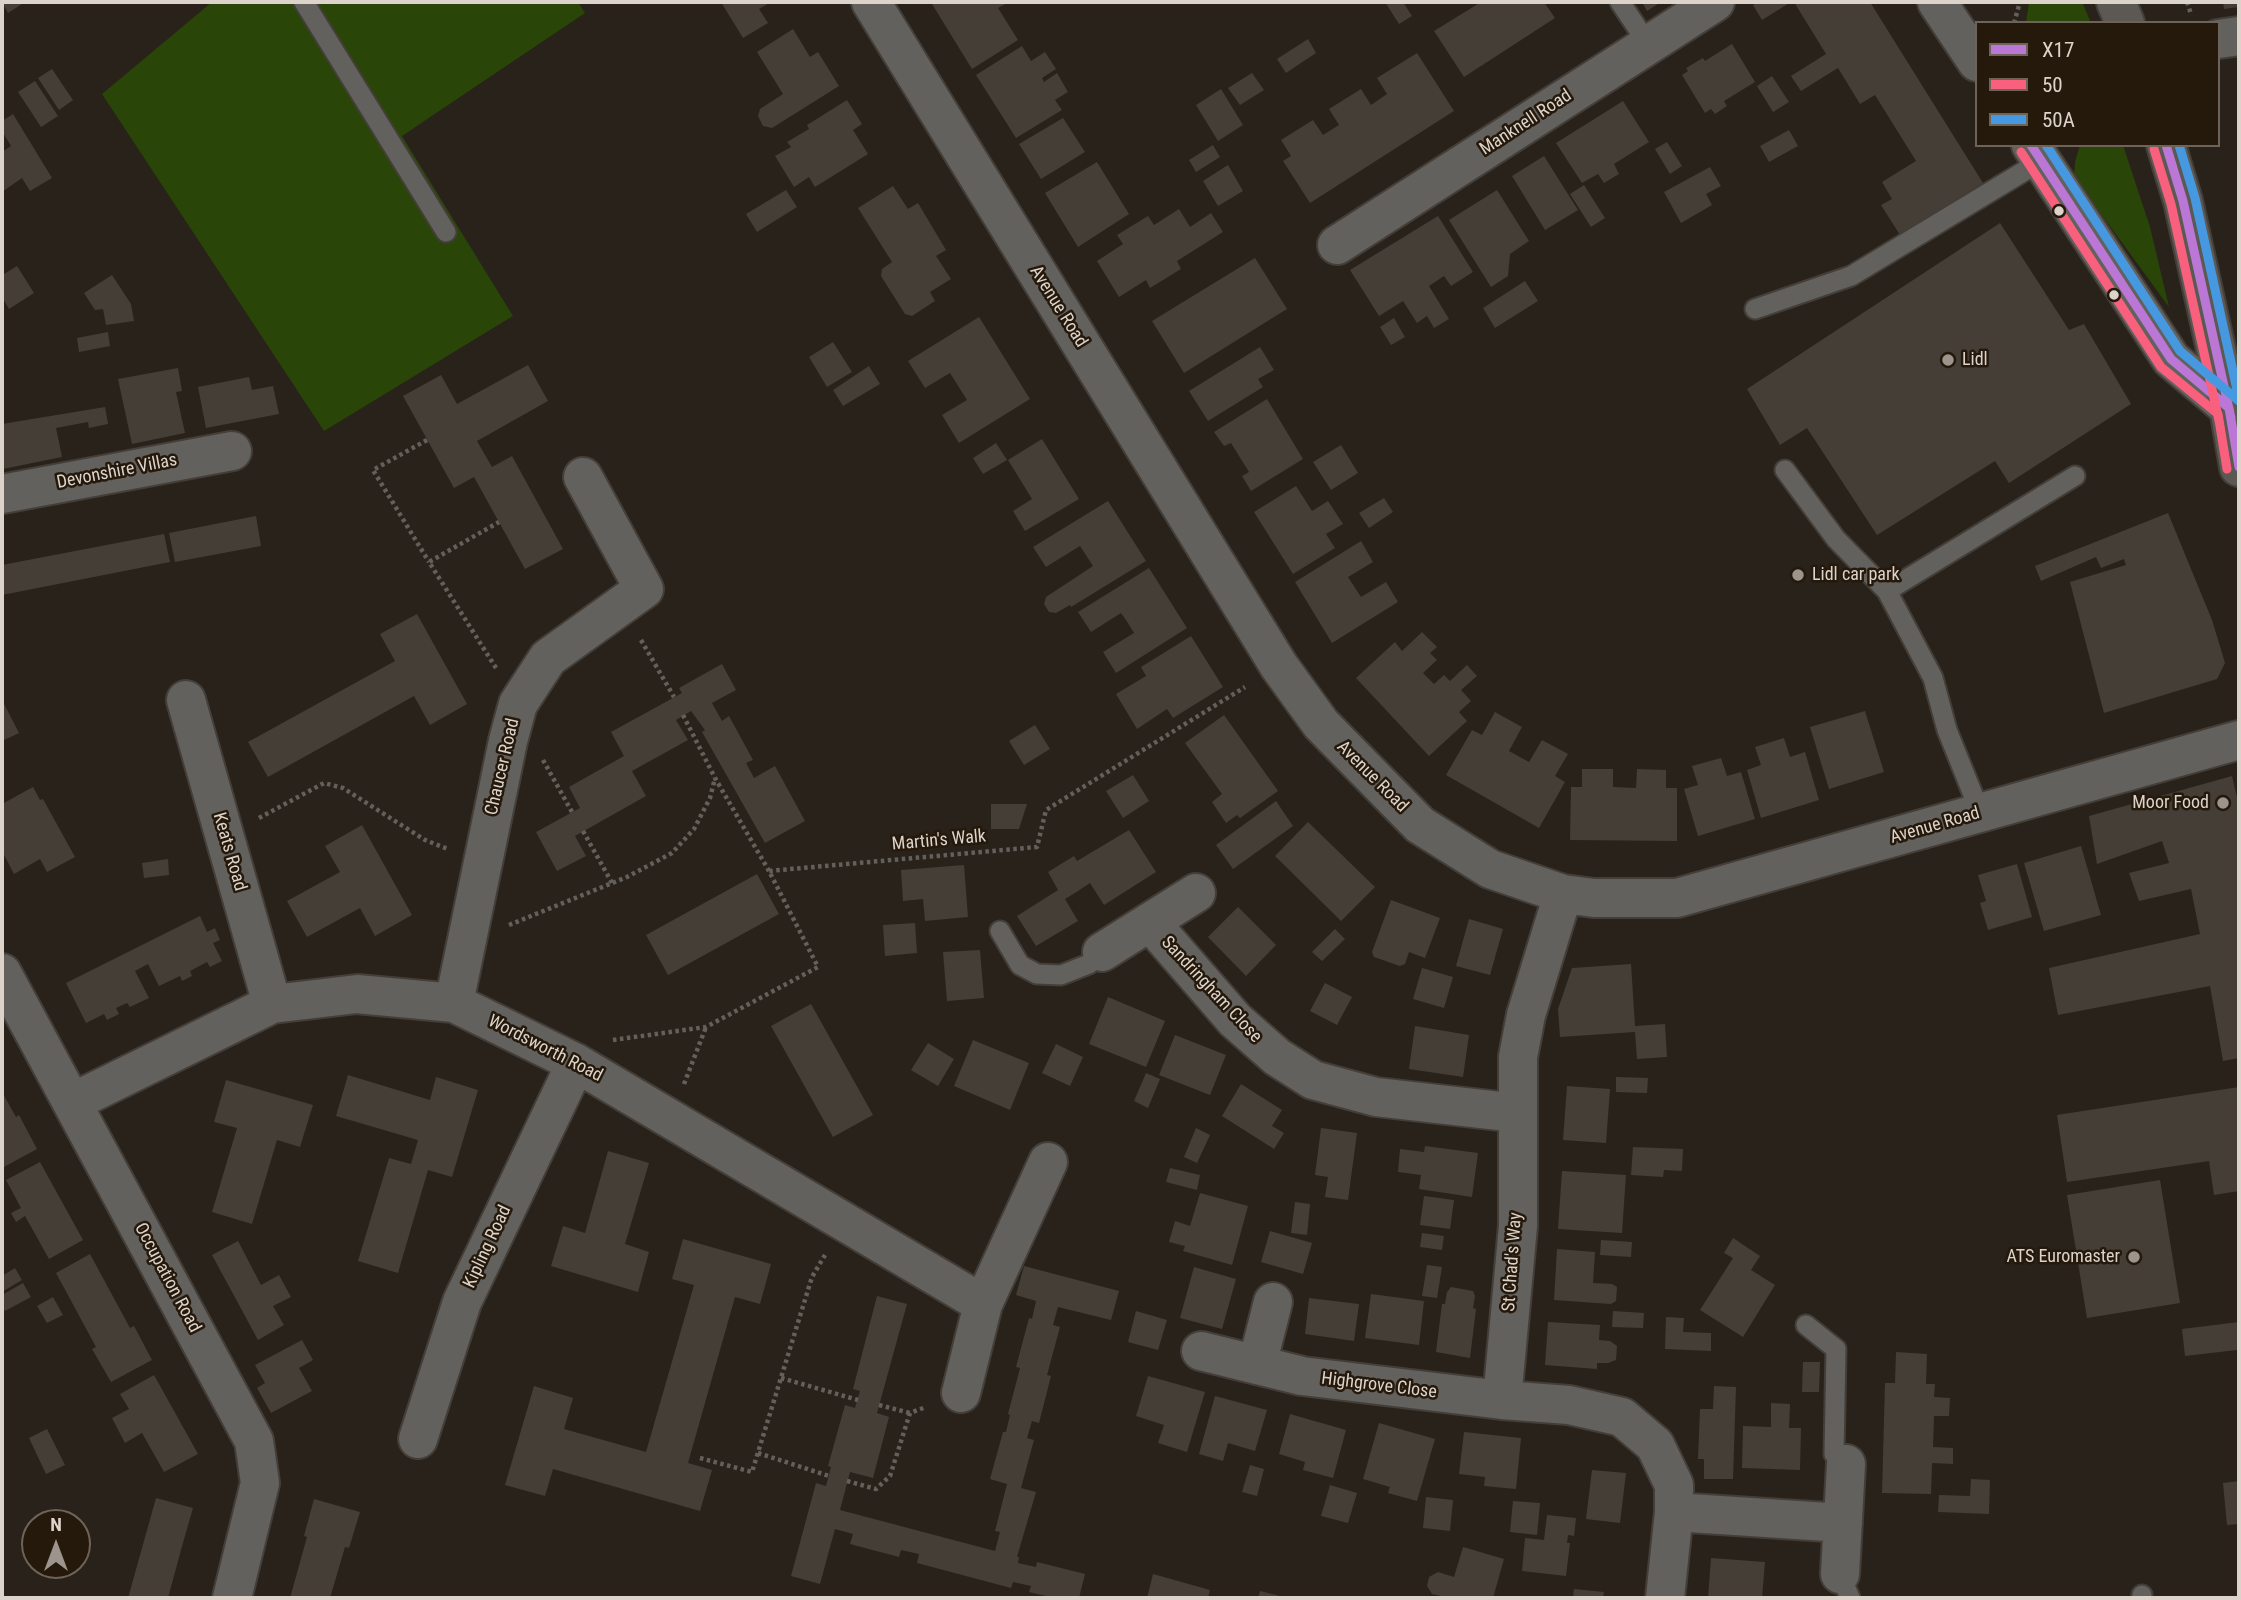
<!DOCTYPE html>
<style>
body{margin:0}
#map{position:relative;width:2241px;height:1600px;overflow:hidden;background:#29221a;font-family:"Roboto Condensed",sans-serif}
canvas{display:block}
.frame{position:absolute;inset:0;border:4px solid #dcd3cb;pointer-events:none}
.legend{position:absolute;left:1975px;top:21px;width:245px;height:126px;box-sizing:border-box;background:#25190b;border:2px solid #6e6358;margin:0;padding:9px 12px;list-style:none;font-size:21px;color:#dcd3cb}
.legend li{display:flex;align-items:center;gap:14px;height:35px}
.legend b{width:35px;border:2px solid #6e6358}
.north{position:absolute;left:21px;top:1509px;width:70px;height:70px;box-sizing:border-box;background:#25190b;border:2px solid #6e6358;border-radius:50%;rotate:0deg;font-size:19px;font-weight:700;line-height:28px;text-align:center;color:#dcd3cb}
.north::after{content:'';display:block;margin:auto;width:24px;height:32px;background:#9d958d;clip-path:polygon(50% 0,100% 100%,50% 72%,0 100%)}
</style>
<div id="map">
<canvas width="2241" height="1600"></canvas>
<div class="frame"></div>
<ul class="legend">
<li><b style="height:9px;background:#ba77d6"></b>X17</li>
<li><b style="height:9px;background:#f8607d"></b>50</li>
<li><b style="height:9px;background:#4699e1"></b>50A</li>
</ul>
<div class="north">N</div>
</div>
<script>
const c = document.querySelector('canvas').getContext('2d');
c.lineJoin = 'round';
function fill(path, color) {
  c.fillStyle = color;
  c.fill(path, 'evenodd');
}
function shape(rows) {
  const path = new Path2D();
  for (const r of rows) {
    path.moveTo(r[0], r[1]);
    for (let i = 2; i < r.length; i += 2) path.lineTo(r[i], r[i + 1]);
  }
  return path;
}
function trace(path, color, width, dash) {
  c.strokeStyle = color;
  c.lineWidth = width;
  c.lineCap = dash ? 'butt' : 'round';
  c.setLineDash(dash || []);
  c.stroke(path);
}
function write(font, color, halo, rows, align = 'center') {
  c.font = font + ' "Roboto Condensed",sans-serif';
  c.lineWidth = 5;
  c.setLineDash([]);
  c.textBaseline = 'middle';
  c.strokeStyle = halo;
  c.fillStyle = color;
  for (const [text, x, y, turn = 0] of rows) {
    c.save();
    c.translate(x, y);
    c.rotate((+turn || 0) * Math.PI / 180);
    c.textAlign = isNaN(turn) ? turn : align;
    if (halo) c.strokeText(text, 0, 0);
    c.fillText(text, 0, 0);
    c.restore();
  }
}
fill(shape([
 [212,2,578,2,585,13,402,136,513,316,324,431,102,94],
 [2029,2,2082,2,2091,23,2026,23],
 [2080,145,2123,145,2150,227,2169,307,2074,177,2075,162]
]), '#294508');
fill(shape([
 [2,2,25,2,8,13],
 [721,2,771,2,759,9,768,23,743,38],
 [936,2,1009,2,998,8,1018,40,972,69,932,4],
 [1385,2,1403,2,1412,16,1399,24],
 [1481,2,1544,2,1555,18,1464,77,1434,31],
 [1642,2,1661,2,1647,11],
 [1758,2,1791,2,1762,20,1753,5],
 [1794,2,1870,2,1983,183,1900,235,1881,205,1892,199,1882,182,1916,161,1875,95,1860,104,1838,68,1801,91,1791,76,1826,54],
 [2223,2,2239,2,2239,7,2224,9],
 [793,29,810,57,818,52,839,86,772,128,763,126,758,116,760,109,783,94,757,52],
 [1308,39,1316,53,1286,73,1277,59],
 [1732,44,1755,82,1724,101,1727,106,1715,114,1711,109,1705,113,1682,75,1688,71,1686,68,1703,58,1705,61],
 [1022,46,1031,61,1045,52,1056,69,1042,78,1044,82,1057,73,1068,92,1055,100,1062,110,1016,138,976,75],
 [1417,53,1454,111,1310,203,1283,161,1291,156,1281,140,1313,120,1323,135,1339,125,1329,109,1361,89,1371,105,1387,94,1377,78],
 [52,69,73,100,59,110,38,78],
 [1252,73,1264,90,1240,105,1228,88],
 [1772,76,1789,102,1773,112,1757,86],
 [35,81,58,116,41,127,18,92],
 [1221,89,1243,125,1218,141,1196,105],
 [847,100,862,124,853,130,868,154,815,187,809,177,794,187,775,156,791,147,787,142,809,129,807,125],
 [1623,101,1649,142,1614,164,1619,174,1604,183,1598,174,1582,183,1556,143],
 [13,114,52,178,30,191,22,178,2,192,2,152,11,146,2,131,2,121],
 [1063,118,1085,152,1041,179,1019,144],
 [1789,130,1798,146,1769,162,1760,146],
 [1667,142,1682,166,1670,174,1655,149],
 [1213,145,1220,157,1196,172,1189,160],
 [1544,156,1578,210,1545,230,1512,176],
 [1097,162,1129,214,1078,247,1045,193],
 [1228,165,1243,191,1218,206,1203,181],
 [1710,167,1721,186,1706,194,1712,205,1681,223,1664,192],
 [1584,185,1605,218,1591,227,1570,194],
 [893,186,908,209,918,203,946,250,936,256,951,279,930,292,935,301,912,316,905,314,881,276,882,269,892,262,858,208],
 [786,190,797,207,757,232,746,214],
 [1497,190,1529,241,1510,254,1508,276,1491,287,1449,220],
 [1179,209,1190,227,1211,213,1223,232,1177,261,1181,269,1150,288,1146,280,1119,297,1097,261,1123,244,1117,235,1148,216,1154,225],
 [1438,216,1473,272,1451,286,1444,276,1429,286,1449,319,1434,328,1427,316,1417,323,1403,301,1379,316,1350,270],
 [2000,223,2069,330,2084,324,2131,404,2009,483,1995,461,1877,535,1807,428,1780,445,1747,389],
 [1255,258,1287,309,1184,373,1152,321],
 [17,266,34,293,9,309,2,297,2,284,4,274],
 [112,275,131,304,134,321,106,325,103,309,95,310,84,293],
 [1525,281,1538,301,1495,328,1483,308],
 [979,317,1030,399,959,443,942,415,967,400,950,373,925,388,908,361],
 [1394,318,1405,337,1391,345,1380,327],
 [108,332,110,346,79,352,77,338],
 [833,342,852,372,827,387,809,357],
 [1260,347,1274,370,1258,379,1263,387,1208,421,1189,391],
 [528,365,548,401,477,441,492,467,512,456,563,549,525,569,474,477,454,488,403,396,441,375,457,404],
 [869,366,880,384,843,406,833,390],
 [178,368,182,391,176,392,185,433,132,444,118,379],
 [249,377,252,390,273,386,279,414,206,428,198,387],
 [1267,399,1303,459,1251,491,1242,476,1249,472,1231,443,1224,446,1214,432],
 [105,407,108,424,89,428,88,422,56,428,62,457,3,469,2,424],
 [1042,439,1079,499,1025,531,1013,511,1032,499,1008,460],
 [996,443,1007,460,983,474,973,458],
 [1341,445,1358,473,1331,490,1313,462],
 [1296,486,1312,511,1328,501,1343,524,1326,534,1335,548,1293,574,1254,512],
 [1384,498,1393,512,1369,528,1359,513],
 [1108,501,1146,561,1071,607,1070,605,1056,613,1049,612,1044,604,1046,597,1093,566,1080,546,1046,567,1033,547],
 [2168,513,2212,620,2225,663,2217,679,2104,713,2070,582,2126,565,2124,559,2101,568,2096,557,2041,581,2035,566],
 [256,516,261,546,175,562,169,533],
 [164,534,170,562,2,595,2,565],
 [1361,541,1373,562,1348,577,1361,597,1386,582,1398,602,1332,643,1295,582],
 [1149,568,1187,628,1116,673,1103,652,1134,633,1128,623,1121,613,1091,632,1078,612],
 [417,614,467,704,430,725,414,696,268,777,248,742,395,661,380,634],
 [1422,632,1437,647,1430,653,1437,660,1423,673,1434,684,1444,675,1450,681,1467,665,1477,676,1461,690,1471,701,1459,712,1467,721,1429,756,1356,678,1395,642,1402,651],
 [1191,636,1223,687,1173,718,1167,709,1137,729,1116,694,1146,676,1141,667],
 [722,664,736,690,712,703,722,721,729,716,753,760,746,763,754,778,775,766,805,821,765,843,702,732,705,730,691,711,676,720,688,740,632,771,646,796,575,836,586,856,557,871,536,832,580,808,569,787,624,756,611,732,682,693,679,688],
 [2,700,19,733,2,741],
 [1865,711,1884,772,1829,789,1810,727],
 [1495,712,1522,727,1509,751,1529,762,1542,740,1568,754,1555,776,1565,782,1539,828,1446,775,1472,730,1482,735],
 [1224,715,1278,791,1240,818,1237,815,1226,823,1212,802,1222,794,1185,743],
 [1035,725,1050,749,1024,765,1009,741],
 [1784,738,1790,757,1805,752,1819,800,1761,818,1747,770,1761,765,1755,747],
 [1721,758,1727,776,1741,772,1755,819,1698,836,1684,789,1698,785,1692,766],
 [1582,769,1613,769,1613,787,1636,788,1637,769,1666,770,1666,788,1677,788,1677,841,1570,840,1571,787,1582,787],
 [1133,775,1149,801,1123,818,1106,791],
 [2232,776,2239,806,2239,1058,2223,1061,2210,986,2058,1015,2049,968,2200,934,2191,889,2139,901,2129,873,2169,863,2162,841,2097,864,2089,816],
 [33,787,40,800,43,799,75,857,47,872,40,859,14,874,2,851,2,804],
 [1276,801,1293,826,1233,869,1216,845],
 [991,804,1027,804,1019,829,991,829],
 [1308,822,1375,887,1341,921,1275,856],
 [362,825,412,915,375,936,360,908,307,937,287,901,340,872,325,846],
 [1129,830,1156,872,1104,905,1090,883,1078,891,1065,899,1078,921,1036,946,1017,916,1058,890,1048,872,1074,856,1077,861],
 [2081,846,2101,915,2044,931,2024,863],
 [168,859,169,875,144,878,142,863],
 [2017,864,2032,917,1988,930,1980,903,1986,901,1978,875],
 [964,865,968,917,925,921,923,899,903,901,901,870],
 [757,874,779,914,668,975,646,935],
 [1391,900,1440,918,1425,958,1409,952,1405,964,1400,966,1374,957,1372,952],
 [1238,907,1276,945,1246,976,1208,937],
 [200,916,207,932,215,928,220,940,213,943,222,961,210,967,207,962,190,971,192,976,182,981,180,976,159,986,148,964,135,971,149,998,130,1007,127,1003,116,1008,119,1014,107,1020,104,1014,86,1023,66,983],
 [1469,919,1503,929,1490,975,1456,966],
 [915,923,917,953,885,956,883,925],
 [1335,929,1345,939,1322,961,1312,952],
 [980,950,984,998,947,1001,943,952],
 [1631,964,1635,1026,1665,1024,1667,1057,1637,1059,1635,1032,1560,1037,1558,1009,1572,968],
 [1422,968,1453,977,1444,1008,1413,999],
 [1325,983,1352,997,1337,1025,1310,1011],
 [1108,997,1165,1021,1146,1067,1089,1044],
 [811,1004,873,1115,833,1137,771,1026],
 [1415,1026,1469,1035,1463,1077,1409,1069],
 [1175,1035,1226,1055,1210,1095,1159,1075],
 [973,1040,1029,1063,1010,1110,954,1086],
 [928,1043,954,1059,938,1086,911,1070],
 [1056,1044,1083,1057,1070,1086,1042,1073],
 [1146,1073,1160,1079,1148,1108,1134,1101],
 [348,1075,430,1100,436,1077,478,1090,452,1177,428,1170,398,1273,358,1261,389,1158,411,1164,418,1140,336,1116],
 [1616,1077,1648,1078,1647,1093,1616,1092],
 [226,1080,313,1105,300,1147,277,1140,252,1224,212,1212,237,1128,214,1122],
 [1241,1084,1282,1110,1272,1126,1284,1133,1274,1149,1222,1116],
 [1567,1086,1610,1089,1606,1143,1563,1140],
 [2239,1087,2239,1191,2214,1195,2209,1161,2067,1182,2057,1115],
 [2,1092,16,1117,19,1115,37,1149,2,1168],
 [1196,1128,1210,1135,1197,1163,1184,1157],
 [1321,1128,1357,1133,1348,1200,1325,1197,1328,1177,1315,1175],
 [1425,1146,1478,1153,1472,1197,1419,1189,1421,1175,1398,1172,1400,1149,1424,1152],
 [1633,1147,1683,1149,1682,1171,1664,1170,1663,1177,1631,1175],
 [608,1151,649,1163,625,1244,649,1252,638,1292,551,1266,563,1226,585,1233],
 [40,1162,83,1240,49,1259,25,1216,16,1222,11,1213,21,1208,6,1180],
 [1170,1168,1200,1175,1197,1190,1166,1182],
 [1562,1171,1626,1175,1622,1233,1558,1229],
 [2160,1180,2180,1303,2087,1318,2067,1195],
 [1200,1193,1248,1206,1232,1265,1183,1251,1185,1246,1169,1242,1175,1221,1190,1226],
 [1424,1196,1454,1200,1450,1229,1420,1225],
 [1295,1202,1310,1204,1307,1235,1291,1233],
 [1270,1231,1312,1243,1303,1274,1261,1262],
 [1422,1233,1444,1236,1442,1250,1420,1247],
 [1733,1238,1760,1256,1751,1270,1775,1285,1743,1337,1700,1310,1733,1258,1724,1253],
 [683,1239,771,1264,760,1304,735,1297,688,1463,712,1470,700,1511,553,1469,545,1496,505,1485,534,1386,573,1398,564,1429,646,1452,694,1285,672,1279],
 [1601,1240,1632,1242,1631,1257,1600,1255],
 [238,1241,261,1285,279,1275,291,1297,273,1306,284,1325,258,1340,212,1255],
 [1557,1249,1595,1252,1593,1283,1612,1284,1617,1287,1616,1301,1611,1304,1554,1300],
 [90,1254,130,1328,134,1326,152,1360,111,1382,92,1349,96,1347,56,1273],
 [1427,1265,1442,1267,1437,1298,1422,1296],
 [1024,1266,1119,1291,1111,1320,1058,1307,1053,1325,1060,1327,1047,1375,1051,1376,1039,1423,1032,1421,1027,1438,1034,1440,1021,1488,1036,1492,1017,1557,1019,1557,1018,1563,1036,1567,1037,1562,1085,1574,1079,1598,1054,1598,1029,1592,1031,1586,1013,1582,1011,1588,917,1563,919,1554,901,1550,899,1557,850,1544,853,1534,835,1529,820,1584,791,1576,816,1483,826,1486,831,1467,828,1466,845,1405,855,1408,860,1391,853,1389,877,1296,907,1304,877,1413,889,1417,873,1478,850,1472,840,1510,995,1551,1000,1532,995,1531,1007,1484,990,1479,1003,1432,1006,1432,1010,1415,1008,1414,1020,1368,1016,1367,1029,1318,1032,1319,1036,1301,1016,1295],
 [1194,1267,1236,1279,1222,1329,1180,1318],
 [15,1268,22,1280,2,1292,2,1276],
 [23,1283,31,1297,5,1311,2,1305,2,1295],
 [1451,1287,1473,1291,1475,1296,1473,1308,1476,1309,1470,1358,1436,1352,1442,1304,1445,1304,1447,1292],
 [1371,1294,1424,1301,1419,1345,1365,1338],
 [53,1297,63,1315,47,1323,37,1306],
 [1309,1298,1359,1304,1354,1341,1305,1334],
 [1136,1311,1167,1320,1158,1350,1128,1342],
 [1613,1311,1644,1313,1643,1328,1612,1327],
 [1666,1317,1684,1318,1683,1332,1711,1333,1711,1351,1665,1349],
 [1548,1322,1600,1325,1599,1340,1610,1341,1617,1346,1616,1360,1608,1363,1597,1363,1597,1369,1545,1365],
 [2239,1322,2237,1350,2185,1356,2182,1329],
 [302,1340,313,1360,299,1368,312,1391,271,1413,257,1388,265,1383,255,1365],
 [1896,1352,1927,1354,1926,1384,1935,1384,1934,1397,1950,1398,1949,1416,1934,1416,1933,1447,1953,1448,1953,1464,1932,1463,1931,1494,1882,1493,1885,1383,1895,1383],
 [1803,1362,1820,1362,1819,1392,1802,1392],
 [154,1375,198,1454,164,1472,142,1433,125,1443,112,1418,129,1409,120,1394],
 [1148,1376,1205,1392,1187,1452,1158,1443,1164,1425,1136,1416],
 [1714,1386,1736,1387,1733,1479,1704,1479,1704,1459,1698,1459,1700,1409,1713,1409],
 [1215,1396,1267,1410,1255,1451,1228,1443,1223,1461,1199,1454],
 [1771,1403,1790,1404,1789,1428,1801,1428,1800,1470,1742,1468,1743,1426,1771,1427],
 [1290,1414,1346,1430,1333,1478,1303,1470,1305,1462,1279,1454],
 [1379,1423,1435,1439,1417,1501,1388,1493,1390,1487,1363,1479],
 [47,1429,65,1465,46,1474,29,1438],
 [1464,1432,1521,1438,1516,1489,1484,1486,1485,1477,1459,1474],
 [1250,1465,1264,1469,1257,1496,1242,1492],
 [1592,1470,1626,1473,1620,1523,1586,1519],
 [1971,1479,1990,1480,1989,1514,1938,1512,1939,1495,1970,1496],
 [2239,1481,2239,1524,2227,1525,2223,1483],
 [1330,1485,1357,1493,1348,1523,1321,1516],
 [1426,1497,1453,1500,1450,1531,1423,1528],
 [156,1498,193,1508,181,1550,168,1598,128,1598],
 [314,1499,360,1512,349,1548,345,1547,330,1598,290,1598,307,1537,304,1536],
 [1513,1501,1540,1503,1537,1535,1510,1532],
 [1547,1515,1576,1518,1574,1536,1568,1535,1567,1543,1570,1543,1566,1576,1522,1571,1525,1538,1544,1540],
 [1463,1547,1504,1559,1493,1598,1451,1598,1432,1594,1427,1586,1429,1577,1438,1572,1454,1577],
 [1711,1558,1765,1562,1762,1598,1708,1598],
 [1153,1574,1210,1590,1208,1598,1147,1598],
 [1574,1589,1604,1592,1603,1598,1573,1598],
 [1260,1591,1284,1597,1284,1598,1258,1598]
]), '#443e37');
const service = shape([
 [304,2,446,232],
 [1620,2,1648,44],
 [1755,309,1851,276,2041,161],
 [1785,470,1836,539,1887,591,1933,678,1947,730,1980,812],
 [1887,591,2075,476],
 [1000,931,1020,965,1037,974,1061,975,1089,964,1102,952],
 [1806,1325,1836,1349,1834,1454,1846,1464],
 [1840,1574,1850,1598],
 [2142,1595,2142,1598]
]);
const minor = shape([
 [871,2,1279,666,1321,724,1420,825,1490,869,1563,894,1594,898,1677,898,2239,740],
 [1937,2,1977,62],
 [2218,39,2239,36],
 [2031,145,2171,359,2229,408,2239,407],
 [1337,245,1715,2],
 [2,494,232,451],
 [186,700,272,1004],
 [1563,894,1526,1015,1518,1057,1518,1226,1502,1400,1569,1405,1622,1417,1655,1445,1674,1485,1674,1512,1665,1598],
 [1150,922,1235,1020,1277,1057,1313,1080,1376,1097,1517,1113],
 [1102,952,1196,893],
 [2,973,254,1441,260,1483,232,1598],
 [454,1003,508,741,518,704,548,658,644,589,583,477],
 [73,1102,272,1004,357,994,454,1003,576,1063,983,1304,961,1393],
 [983,1304,1048,1162],
 [1201,1351,1302,1376,1502,1400],
 [1257,1365,1273,1302],
 [418,1439,462,1302,576,1063],
 [1674,1512,1843,1523],
 [1840,1574,1846,1464]
]);
const secondary = shape([
 [2116,2,2125,23],
 [2166,145,2183,201,2229,408,2239,467]
]);
trace(service, '#443e38', 23);
trace(minor, '#443e38', 42);
trace(secondary, '#443e38', 42);
trace(shape([
 [2187,2,2191,14],
 [2014,23,2020,2],
 [427,440,373,470,429,562],
 [641,640,674,697],
 [496,668,429,562,499,522],
 [683,715,715,778,769,871],
 [543,760,572,812],
 [259,818,324,783,343,788,425,840,448,849],
 [583,831,612,883],
 [509,925,627,877,672,853,694,829,710,798,715,778],
 [613,1040,706,1027,818,967,769,871,1037,847,1046,810,1245,687],
 [684,1084,706,1027],
 [781,1378,858,1400],
 [879,1405,910,1413],
 [758,1453,829,1476],
 [700,1458,752,1472,812,1277,825,1255],
 [847,1481,876,1489,890,1476,910,1413,926,1407]
]), '#63605c', 4.5, [3.5, 3.5]);
trace(service, '#63615d', 19);
trace(minor, '#63615d', 38);
trace(secondary, '#5c5954', 38);
trace(shape([
 [2031,145,2171,359,2229,408,2239,467],
 [2166,145,2183,201,2231,418]
]), '#ba77d6', 9);
trace(shape([
 [2154,149,2171,204,2219,421],
 [2021,152,2161,367,2218,414,2227,469]
]), '#f8607d', 9);
trace(shape([
 [2046,145,2180,351,2239,401],
 [2179,145,2195,198,2239,399]
]), '#4699e1', 9);
for (const [x, y, r, color] of [
 [2059,211,6,"#dcd3cb"],
 [2114,295,6,"#dcd3cb"],
 [1948,360,7,"#9d958d"],
 [1798,575,7,"#9d958d"],
 [2223,803,7,"#9d958d"],
 [2134,1257,7,"#9d958d"]
]) {
  const dot = new Path2D();
  dot.arc(x, y, r, 0, 2 * Math.PI);
  c.fillStyle = color;
  c.fill(dot);
  trace(dot, '#25190b', 2.5);
}
write('18px', '#dcd3cb', '#25190b', [
 ["Manknell Road",1526,123,-33],
 ["Avenue Road",1058,307,58],
 ["Devonshire Villas",117,472,-11],
 ["Chaucer Road",503,767,-77],
 ["Avenue Road",1372,777,45],
 ["Avenue Road",1935,826,-16],
 ["Martin's Walk",939,841,-5],
 ["Keats Road",229,852,74],
 ["Sandringham Close",1211,990,47],
 ["Wordsworth Road",545,1049,27],
 ["Kipling Road",488,1247,-65],
 ["St Chad's Way",1513,1262,-86],
 ["Occupation Road",167,1278,62],
 ["Highgrove Close",1379,1386,7]
]);
write('18px', '#dcd3cb', '#25190b', [
 ["Lidl",1962,360],
 ["Lidl car park",1812,575],
 ["Moor Food",2209,803,"right"],
 ["ATS Euromaster",2120,1257,"right"]
], 'left');
</script>
